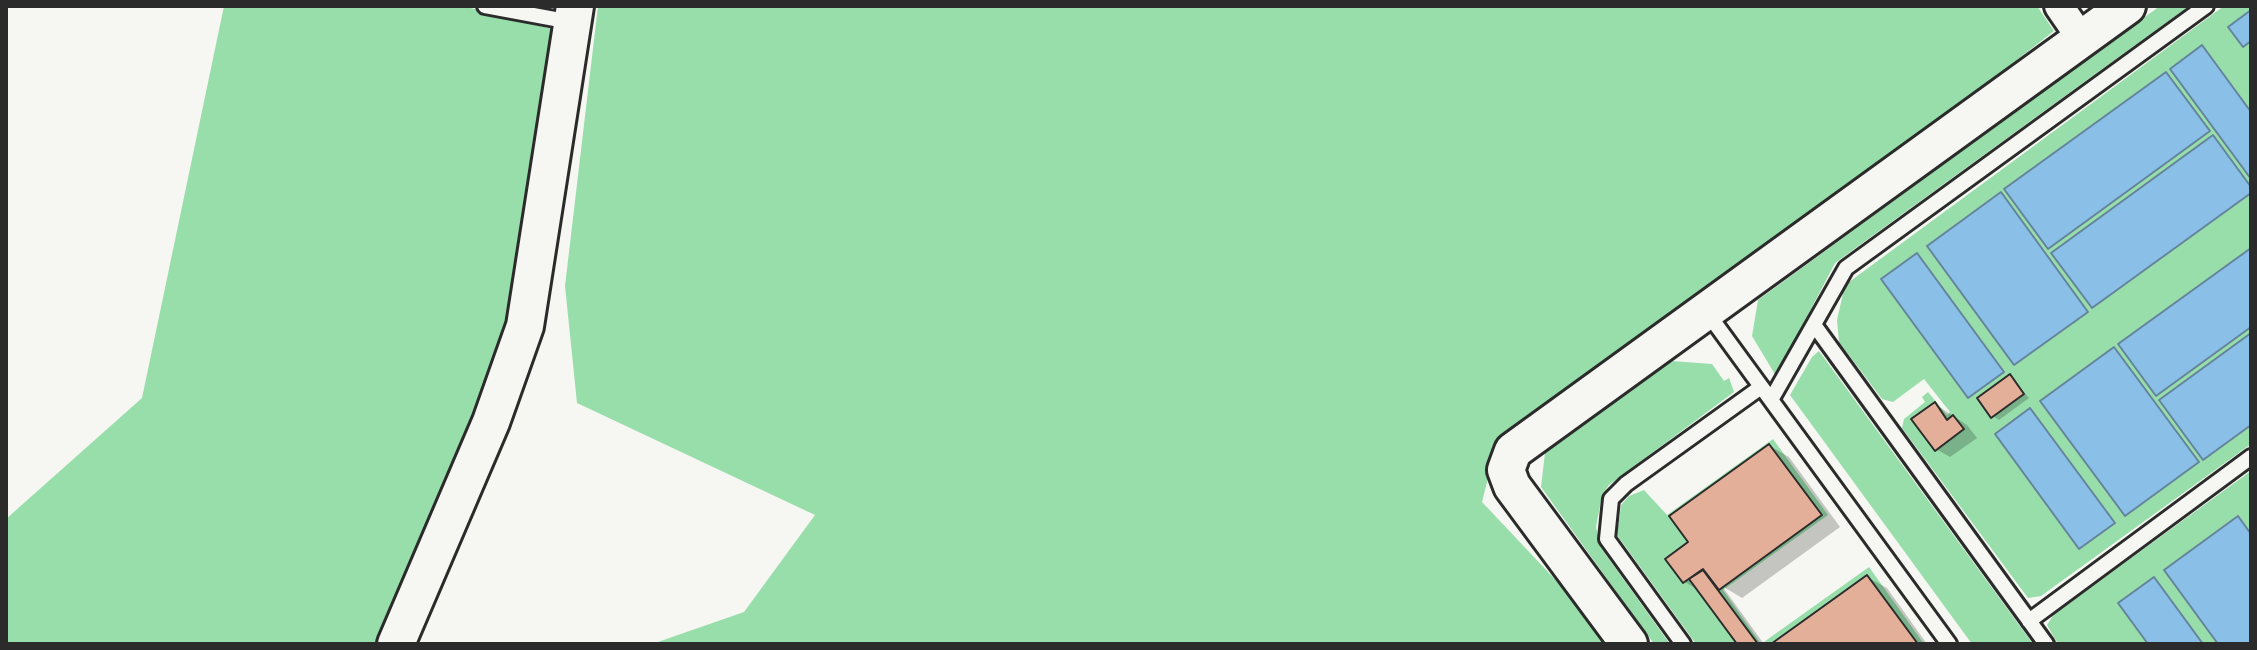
<!DOCTYPE html>
<style>
body{margin:0}
#map{position:relative;width:2257px;height:650px;overflow:hidden;background:#f6f6f2;font-family:"Playpen Sans",sans-serif}
canvas{display:block}
.frame{position:absolute;inset:0;border:8px solid #2b2b2b;pointer-events:none}
</style>
<div id="map">
<canvas width="2257" height="650"></canvas>
<div class="frame"></div>
</div>
<script>
const c = document.querySelector('canvas').getContext('2d');
c.lineJoin = 'round';
function fill(path, color) {
  c.fillStyle = color;
  c.fill(path, 'evenodd');
}
function shape(rows) {
  const path = new Path2D();
  for (const r of rows) {
    path.moveTo(r[0], r[1]);
    for (let i = 2; i < r.length; i += 2) path.lineTo(r[i], r[i + 1]);
  }
  return path;
}
function trace(path, color, width, dash) {
  c.strokeStyle = color;
  c.lineWidth = width;
  c.lineCap = dash ? 'butt' : 'round';
  c.setLineDash(dash || []);
  c.stroke(path);
}
fill(shape([
 [224,6,463,6,556,30,504,355,377,644,6,644,6,519,142,398],
 [598,6,2037,6,2054,31,1722,289,1496,446,1482,502,1616,644,652,644,744,612,815,515,577,403,565,286],
 [2160,6,2189,6,1835,263,1776,376,1752,336,1758,300],
 [2224,6,2251,6,2251,444,2041,596,2028,598,1902,428,1904,419,1925,402,1922,397,1928,392,1947,415,1950,412,1924,379,1893,402,1882,399,1839,342,1837,320,1845,285],
 [1819,351,2033,644,1972,644,1790,395,1812,357],
 [1672,361,1712,364,1724,381,1729,378,1734,392,1609,485,1602,495,1596,527,1601,548,1670,644,1654,644,1541,487,1545,453],
 [1773,439,1828,515,1723,590,1761,644,1869,567,1924,644,1696,644,1617,535,1621,505,1629,496,1644,490,1667,515],
 [2251,471,2251,644,2058,644,2047,625,2054,614]
]), '#98deaa');
const water = shape([
 [2251,10,2251,41,2243,47,2228,27,2251,10],
 [2202,45,2251,112,2251,179,2170,69,2202,45],
 [2166,72,2210,131,2048,249,2004,189,2166,72],
 [2213,135,2251,187,2251,193,2092,308,2051,253,2213,135],
 [2001,192,2088,312,2014,365,1927,246,2001,192],
 [2251,248,2251,327,2156,396,2118,344,2251,248],
 [1917,253,2004,372,1968,398,1881,279,1917,253],
 [2251,333,2251,425,2203,460,2159,400,2251,333],
 [2114,347,2199,462,2125,516,2040,401,2114,347],
 [2030,408,2115,523,2079,549,1995,434,2030,408],
 [2238,516,2251,534,2251,644,2218,644,2164,570,2238,516],
 [2154,577,2203,644,2148,644,2118,603,2154,577]
]);
fill(water, '#8ac0e7');
trace(water, '#64849c', 2);
fill(shape([
 [2010,376,2029,398,1999,420,1993,416],
 [1935,404,1967,425,1977,438,1950,457,1936,449],
 [1770,446,1789,457,1840,527,1742,598,1722,586,1764,644,1739,644,1700,591,1685,582,1690,543],
 [1867,577,1887,588,1927,644,1774,644]
]), '#0003');
const building = shape([
 [2010,374,2024,394,1991,418,1977,398,2010,374],
 [1935,402,1947,420,1953,415,1964,429,1935,451,1911,419,1935,402],
 [1769,444,1822,515,1719,590,1703,569,1683,583,1665,559,1688,542,1669,516,1769,444],
 [1703,570,1758,644,1737,644,1689,579,1703,570],
 [1867,575,1918,644,1771,644,1867,575]
]);
fill(building, '#e4af99');
trace(building, '#2b2b2b', 2);
const service = shape([
 [485,6,571,22],
 [1706,311,1949,644],
 [1815,326,2046,644],
 [1771,400,1846,268,2206,6],
 [2029,621,2251,457],
 [1683,644,1607,539,1611,499,1626,484,1761,387]
]);
const minor = shape([
 [2059,6,2081,38]
]);
const tertiary = shape([
 [396,644,491,422,525,326,575,6],
 [1629,644,1512,486,1506,470,1513,451,2127,6]
]);
trace(service, '#2b2b2b', 20);
trace(minor, '#2b2b2b', 34);
trace(tertiary, '#2b2b2b', 42);
trace(service, '#f6f6f2', 14);
trace(minor, '#f6f6f2', 28);
trace(tertiary, '#f6f6f2', 36);
</script>
